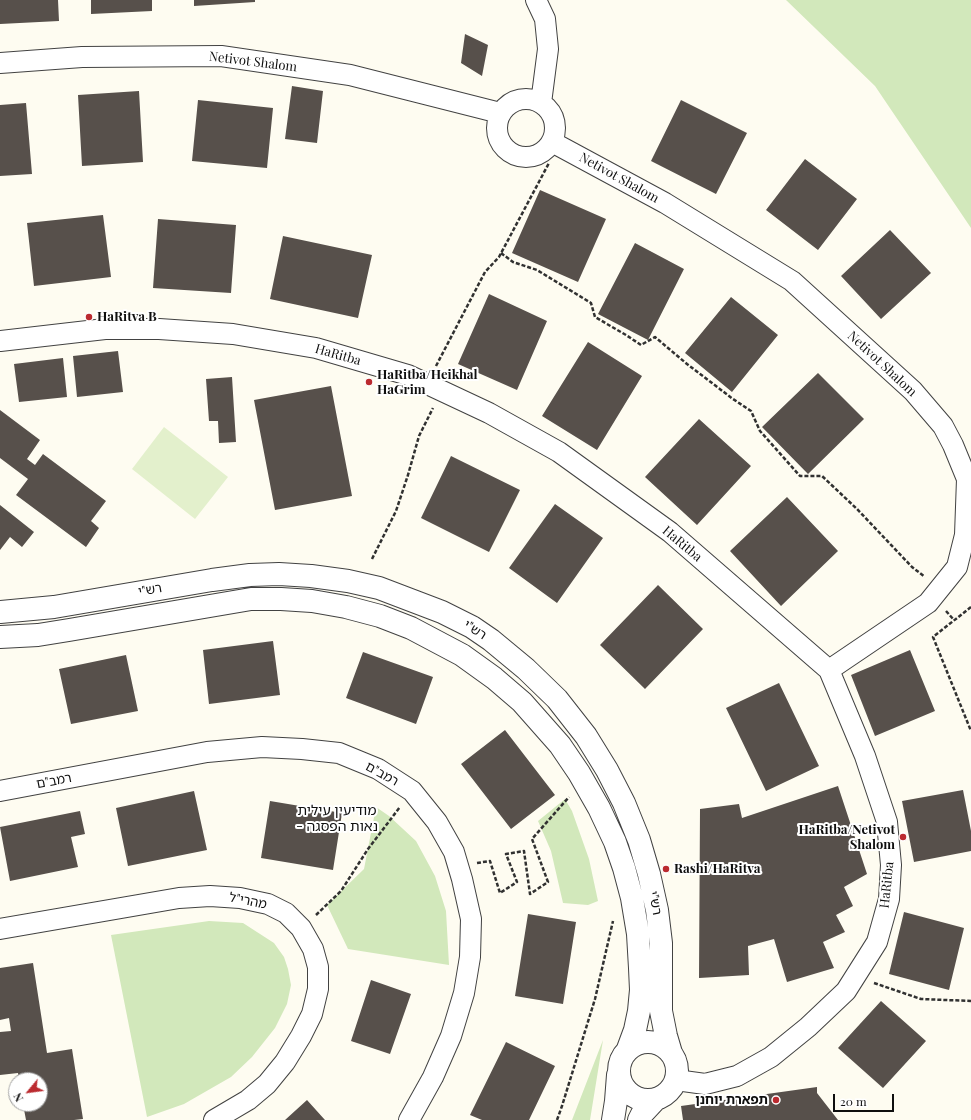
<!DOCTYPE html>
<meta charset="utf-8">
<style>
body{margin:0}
#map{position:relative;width:971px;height:1120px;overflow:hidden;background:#fefcf1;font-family:"Playfair Display",serif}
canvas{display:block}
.north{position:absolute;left:8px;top:1072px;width:40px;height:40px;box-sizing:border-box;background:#fff;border:1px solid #9f9f9f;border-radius:50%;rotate:241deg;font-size:11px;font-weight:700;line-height:16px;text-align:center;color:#0f0f0f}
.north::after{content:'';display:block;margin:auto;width:14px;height:18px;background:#bb2a2f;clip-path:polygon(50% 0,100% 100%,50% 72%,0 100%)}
.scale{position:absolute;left:833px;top:1094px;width:61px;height:18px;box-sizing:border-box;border:2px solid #0f0f0f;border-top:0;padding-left:5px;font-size:12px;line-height:14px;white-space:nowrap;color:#0f0f0f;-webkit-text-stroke:3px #fff;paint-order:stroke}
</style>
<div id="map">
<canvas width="971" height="1120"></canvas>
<div class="north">N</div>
<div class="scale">20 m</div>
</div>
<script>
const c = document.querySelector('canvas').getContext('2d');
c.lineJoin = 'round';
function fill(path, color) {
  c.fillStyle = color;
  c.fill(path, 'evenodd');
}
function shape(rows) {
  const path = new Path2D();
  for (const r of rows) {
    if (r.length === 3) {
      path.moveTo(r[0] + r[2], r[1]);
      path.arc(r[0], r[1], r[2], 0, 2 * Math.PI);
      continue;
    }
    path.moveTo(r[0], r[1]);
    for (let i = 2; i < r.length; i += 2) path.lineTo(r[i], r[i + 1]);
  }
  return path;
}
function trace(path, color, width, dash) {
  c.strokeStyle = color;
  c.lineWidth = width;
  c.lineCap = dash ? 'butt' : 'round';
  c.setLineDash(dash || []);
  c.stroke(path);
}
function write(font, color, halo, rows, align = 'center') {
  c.font = font + ' "Playfair Display","Noto Sans Hebrew",serif';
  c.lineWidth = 4;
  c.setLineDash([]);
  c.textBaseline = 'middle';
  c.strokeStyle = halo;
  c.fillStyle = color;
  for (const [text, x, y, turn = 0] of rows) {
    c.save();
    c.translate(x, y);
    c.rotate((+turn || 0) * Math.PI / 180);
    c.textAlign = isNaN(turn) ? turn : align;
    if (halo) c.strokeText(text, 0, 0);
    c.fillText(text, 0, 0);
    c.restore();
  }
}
fill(shape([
 [786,0,971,0,971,228,875,86],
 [565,799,572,811,589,859,598,901,588,905,563,903,551,851,538,821],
 [376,807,389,816,416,841,435,876,446,911,449,965,348,949,327,905,364,869],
 [209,921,243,923,274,943,284,957,288,969,291,985,287,1004,275,1028,252,1057,231,1077,184,1104,147,1117,111,935],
 [603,1040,590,1120,572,1120]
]), '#d2e8bb');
fill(shape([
 [164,427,228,477,195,519,132,469]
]), '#e3f0cc');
fill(shape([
 [0,0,58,0,59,21,0,24],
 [91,0,152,0,152,11,91,14],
 [194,0,255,0,255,2,194,6],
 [465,34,488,45,482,76,461,63],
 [292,86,323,91,317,143,285,139],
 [139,91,143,162,82,166,78,95],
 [198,100,273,108,267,168,192,161],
 [681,100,747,133,716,194,651,161],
 [26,103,32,174,0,176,0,105],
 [805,159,857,199,818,250,766,210],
 [540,190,606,219,578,282,512,253],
 [103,215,111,277,34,286,27,223],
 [158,219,236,225,231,293,153,288],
 [890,230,931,273,881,319,841,276],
 [283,236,372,255,358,318,270,299],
 [635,243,684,269,648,340,598,314],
 [489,294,547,321,517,390,458,364],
 [731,297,778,335,732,392,685,353],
 [588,342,642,376,597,450,542,416],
 [118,351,123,392,77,397,73,356],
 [63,358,67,397,19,402,14,364],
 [818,373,864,419,808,474,762,427],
 [232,377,236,442,219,443,218,421,209,421,206,379],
 [331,386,352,496,275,510,254,400],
 [0,410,40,440,27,459,35,465,43,454,106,501,91,521,99,528,86,547,16,495,28,479,0,458],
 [699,419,751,466,697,525,645,477],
 [451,456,520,490,489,552,421,518],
 [787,497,838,551,781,606,730,551],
 [555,504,603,538,557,603,509,568],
 [0,505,34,532,22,547,10,537,0,550],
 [658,585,703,629,645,689,600,645],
 [273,641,280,695,209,704,203,650],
 [910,650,935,711,875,736,851,675],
 [363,652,433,677,416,724,346,698],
 [126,655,138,711,71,724,59,669],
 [779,683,819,766,766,791,726,708],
 [505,730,555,795,511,829,461,764],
 [838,786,867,874,844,887,853,906,836,915,845,932,823,942,834,968,787,982,774,939,748,946,749,975,699,978,700,809,739,804,742,818],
 [963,790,971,831,971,851,914,862,902,801],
 [194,791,207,850,128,866,116,808],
 [270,801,342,813,333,870,261,858],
 [80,811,85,834,71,837,78,867,10,881,0,827],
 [904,912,964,928,949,990,889,974],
 [528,914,576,922,563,1004,515,996],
 [33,963,47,1053,72,1049,83,1119,74,1120,26,1120,23,1104,40,1104,40,1080,19,1080,18,1073,0,1075,0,1032,11,1031,9,1018,0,1020,0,968],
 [371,980,411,994,390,1054,351,1041],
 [881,1001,926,1041,883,1088,838,1048],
 [506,1042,555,1066,529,1120,482,1120,470,1115],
 [817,1087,817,1093,838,1120,683,1120,681,1106],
 [307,1100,325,1120,285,1120]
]), '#57504b');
const minor = shape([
 [536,0,545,19,548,49,541,103],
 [0,63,82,57,221,56,350,75,500,113],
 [526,128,29],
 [552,142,665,203,792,281,913,391,943,426,953,445,967,479,965,535,957,567,928,603,829,670],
 [0,341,105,329,159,329,233,334,316,348,408,375,489,413,559,452,670,532,829,670,865,756,887,822,891,865,889,899,877,942,846,991,808,1027,771,1057,737,1076,705,1084,676,1080],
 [0,791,207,752,262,747,302,749,339,753,378,769,412,791,437,822,454,852,462,879,471,919,470,957,464,993,451,1036,433,1077,409,1120],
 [0,929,179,898,210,896,240,898,268,904,286,913,301,928,313,949,318,967,318,989,312,1014,301,1036,285,1062,267,1084,248,1100,214,1120]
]);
const tertiary = shape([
 [0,612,54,607,212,580,250,575,279,574,311,576,348,581,379,588,442,612,472,627,491,640,526,669,557,699,586,736,607,770,624,803,639,840,649,874,657,910,661,943,661,1011,666,1036,671,1053],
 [0,637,38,635,69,630,251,599,281,599,312,601,346,607,380,616,411,628,462,655,494,678,522,702,560,745,579,773,599,808,615,842,624,868,632,898,638,934,640,968,641,990,639,1011,635,1030,628,1049],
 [648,1071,29],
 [613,1120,616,1101,618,1075],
 [639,1120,642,1114,655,1100]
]);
trace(minor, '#424242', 22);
trace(tertiary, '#424242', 24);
trace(shape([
 [501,253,513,262,537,270,591,303,595,317,626,335,641,345,655,337,687,364,733,399,751,411,760,431,800,476,822,476,857,509,912,567,925,577],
 [436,366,485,272,499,257,549,163],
 [372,559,396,511,408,475,419,436,433,408],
 [971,607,933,637,971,731],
 [946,611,954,620],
 [477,863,490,861,500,893,517,882,506,854,524,851,530,894,548,882,532,839,569,797],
 [316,915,341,891,368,849,400,807],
 [874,983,921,999,971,1001],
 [557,1120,562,1106,595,999,613,921]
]), '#313131', 2.5, [4, 2]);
trace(minor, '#fff', 20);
trace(tertiary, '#fff', 22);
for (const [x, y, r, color] of [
 [89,317,4,"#bb2a2f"],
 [369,382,4,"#bb2a2f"],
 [903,837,4,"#bb2a2f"],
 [666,869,4,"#bb2a2f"],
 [776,1100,4,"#bb2a2f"]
]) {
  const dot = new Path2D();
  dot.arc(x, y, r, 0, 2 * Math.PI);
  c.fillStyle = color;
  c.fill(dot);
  trace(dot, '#fff', 1.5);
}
write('13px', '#0f0f0f', '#fff', [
 ["Netivot Shalom",253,62,7],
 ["Netivot Shalom",619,178,29],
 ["HaRitba",338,355,16],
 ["Netivot Shalom",882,364,43],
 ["HaRitba",682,544,40],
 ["רש\"י",150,590,-10],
 ["רש\"י",475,630,32],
 ["רמב\"ם",382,774,29],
 ["רמב\"ם",54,781,-11],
 ["HaRitba",887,885,-84],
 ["מהרי\"ל",248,901,11],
 ["רש\"י",655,903,79]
]);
write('bold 13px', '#0f0f0f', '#fff', [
 ["HaRitva B",97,317],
 ["HaRitba/Heikhal",377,375],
 ["HaGrim",377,390],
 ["HaRitba/Netivot",895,830,"right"],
 ["Shalom",895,845,"right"],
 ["Rashi/HaRitva",674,869],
 ["תפארת יוחנן",768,1100,"right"]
], 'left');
write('14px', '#0f0f0f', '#fff', [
 ["מודיעין עילית",337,811],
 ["- נאות הפסגה",337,827]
]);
</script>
